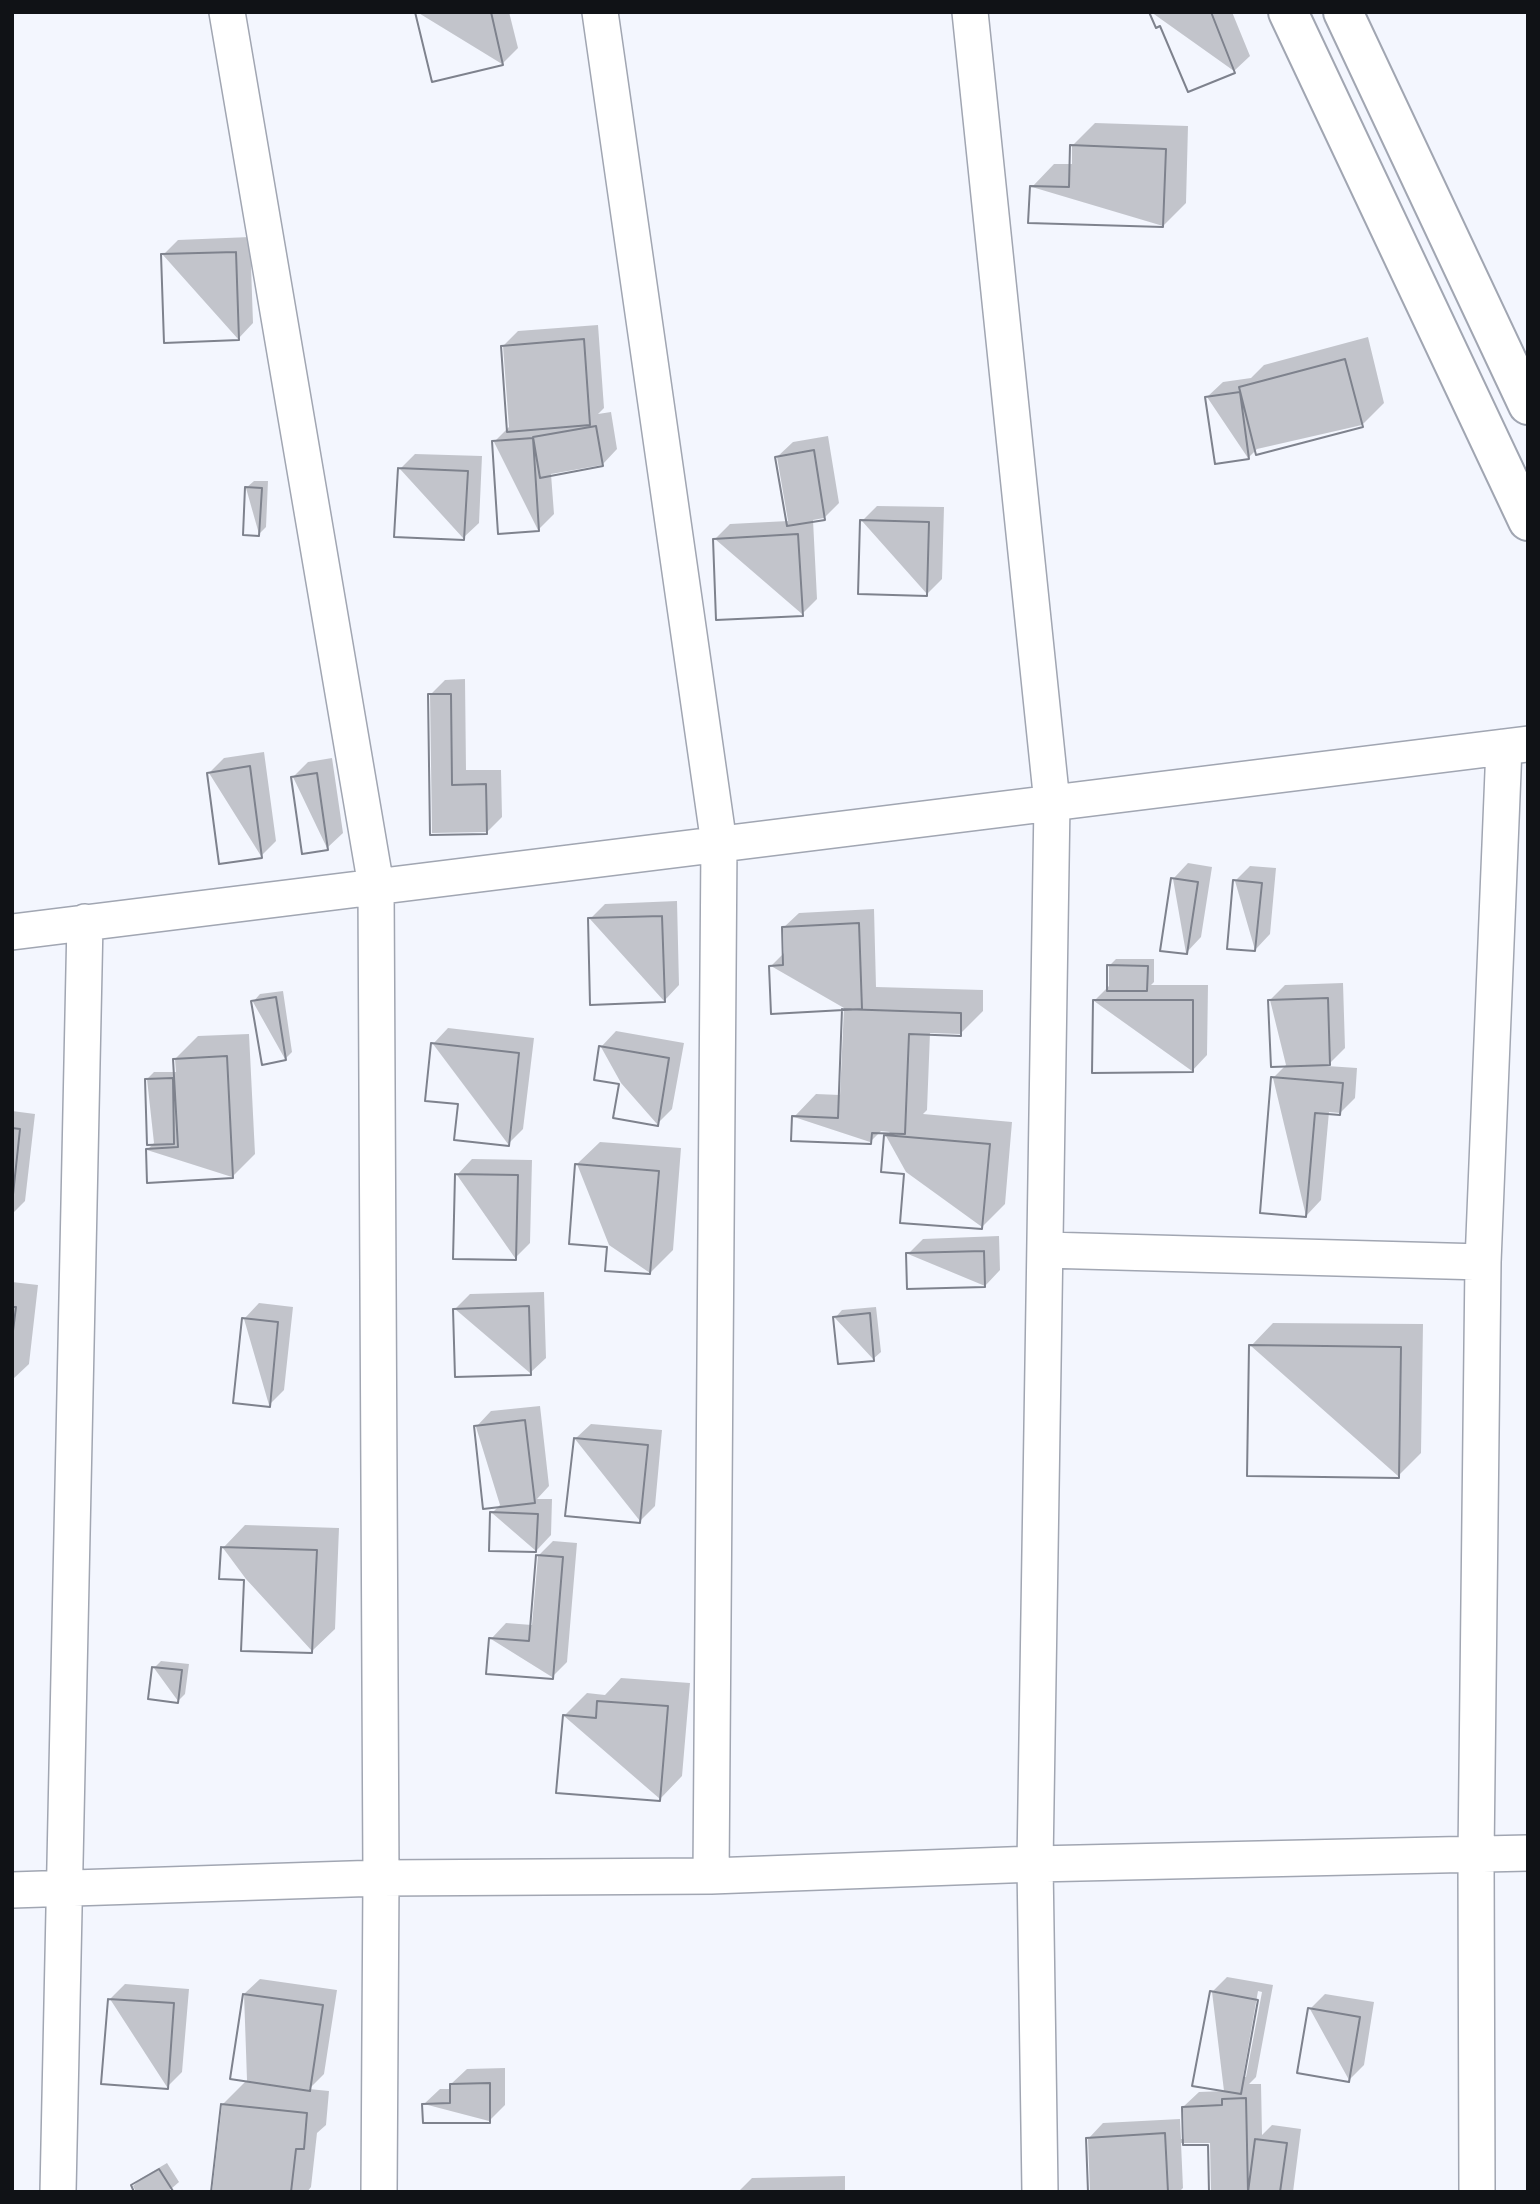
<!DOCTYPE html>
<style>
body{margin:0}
#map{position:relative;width:1540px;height:2204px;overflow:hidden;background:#f3f6fe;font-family:"Fira Sans",sans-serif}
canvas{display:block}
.frame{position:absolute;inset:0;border:14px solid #101216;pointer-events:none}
</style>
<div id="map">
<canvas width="1540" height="2204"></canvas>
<div class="frame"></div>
</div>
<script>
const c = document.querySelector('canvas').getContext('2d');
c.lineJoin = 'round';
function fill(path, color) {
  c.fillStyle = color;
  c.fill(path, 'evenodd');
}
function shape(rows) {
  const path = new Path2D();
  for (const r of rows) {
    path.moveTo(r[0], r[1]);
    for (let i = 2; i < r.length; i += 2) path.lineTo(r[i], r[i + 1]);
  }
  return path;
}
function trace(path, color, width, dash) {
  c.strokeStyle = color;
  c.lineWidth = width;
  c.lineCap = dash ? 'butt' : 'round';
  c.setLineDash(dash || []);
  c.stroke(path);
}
fill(shape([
 [417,12,509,12,518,48,502,64],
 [1151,12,1232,12,1250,56,1234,71],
 [1095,123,1188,126,1186,203,1163,226,1032,187,1054,164,1072,164,1072,146],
 [250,237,253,323,238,339,163,255,178,240],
 [598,325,604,408,598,414,611,412,617,449,602,465,551,474,554,514,538,530,494,442,509,427,503,346,518,331],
 [1368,337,1384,403,1362,425,1257,449,1248,458,1207,397,1223,382,1251,378,1264,365],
 [828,436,839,503,824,518,813,520,817,599,802,614,715,539,730,524,788,521,777,457,793,442],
 [415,454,482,456,479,523,463,538,400,469],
 [254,481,268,481,266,527,259,534,246,488],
 [877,506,944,507,942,579,927,594,862,521],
 [465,679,466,770,501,770,502,817,487,832,432,833,430,695,445,680],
 [264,752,276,841,261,856,209,773,224,758],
 [332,758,343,833,327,848,293,777,308,762],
 [1188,863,1212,867,1201,937,1186,953,1173,879],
 [1250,866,1276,868,1270,934,1255,950,1235,881],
 [677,901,679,985,664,1001,590,919,605,904],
 [874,909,876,987,983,990,983,1011,960,1034,930,1033,927,1110,923,1114,1012,1122,1005,1204,982,1227,906,1172,886,1136,890,1132,881,1131,870,1142,794,1117,816,1094,840,1095,844,1008,771,966,784,953,783,928,799,913],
 [1116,959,1154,959,1154,982,1151,985,1208,985,1207,1055,1192,1071,1094,1001,1109,986,1109,966],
 [1343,983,1345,1048,1327,1066,1357,1068,1355,1098,1340,1113,1329,1112,1321,1200,1306,1216,1273,1078,1286,1065,1270,1000,1285,985],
 [283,991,292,1052,285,1059,253,1002,260,994],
 [448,1028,534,1038,523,1129,508,1144,433,1044],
 [616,1031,684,1043,672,1109,657,1124,621,1083,601,1047],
 [249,1034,255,1154,232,1177,147,1150,154,1143,147,1079,154,1072,176,1072,175,1059,198,1036],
 [12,1111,35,1114,25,1201,12,1214],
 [600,1142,681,1148,673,1250,650,1273,609,1245,577,1164],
 [472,1159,532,1160,530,1243,515,1258,457,1175],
 [999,1236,1000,1270,985,1286,908,1254,923,1239],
 [12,1282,38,1285,29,1364,12,1380],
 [544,1292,546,1358,530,1373,455,1309,470,1294],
 [259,1303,293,1307,284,1390,269,1405,244,1319],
 [876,1307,881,1352,873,1359,835,1318,842,1310],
 [1273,1323,1423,1324,1421,1453,1398,1476,1251,1346],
 [540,1406,549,1486,537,1499,552,1499,551,1535,536,1551,492,1513,500,1505,476,1427,491,1411],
 [591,1424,662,1430,655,1506,640,1521,575,1439],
 [245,1525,339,1528,335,1629,312,1651,246,1579,223,1548],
 [553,1541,577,1543,567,1662,552,1677,491,1639,506,1623,532,1625,538,1556],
 [161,1661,189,1664,185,1694,178,1701,154,1668],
 [621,1678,690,1683,682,1776,660,1799,564,1716,587,1693,605,1695],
 [1227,1977,1273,1985,1256,2077,1249,2084,1261,2084,1262,2135,1272,2125,1301,2129,1293,2192,1211,2192,1210,2143,1181,2143,1183,2188,1179,2192,1090,2192,1088,2139,1103,2123,1180,2119,1181,2139,1184,2139,1183,2107,1199,2092,1224,2091,1212,1992],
 [1258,1991,1262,1992,1246,2077,1243,2077],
 [260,1979,337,1990,324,2074,309,2089,329,2091,326,2125,317,2133,311,2187,307,2192,212,2192,222,2105,247,2080,244,1994],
 [125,1984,189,1989,182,2072,167,2087,110,1999],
 [1325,1994,1374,2002,1364,2065,1349,2080,1310,2009],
 [505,2068,505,2105,489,2121,424,2104,440,2089,451,2089,451,2084,467,2069],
 [167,2163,179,2182,171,2189,167,2192,136,2192,133,2186,140,2179],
 [845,2176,845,2192,738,2192,752,2178]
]), '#0003');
const building = shape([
 [415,12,491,12,503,65,432,82,415,12],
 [415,12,491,12,503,65,432,82,415,12],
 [1149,12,1211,12,1235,73,1188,92,1160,26,1156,28,1149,12],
 [1149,12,1211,12,1235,73,1188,92,1160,26,1156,28,1149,12],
 [1070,145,1166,149,1163,227,1028,223,1030,186,1069,187,1070,145],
 [1070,145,1166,149,1163,227,1028,223,1030,186,1069,187,1070,145],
 [236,252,239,340,164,343,161,254,236,252],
 [236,252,239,340,164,343,161,254,236,252],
 [584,339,590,425,507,432,501,346,584,339],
 [584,339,590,425,507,432,501,346,584,339],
 [1345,359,1363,427,1256,455,1239,387,1345,359],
 [1345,359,1363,427,1256,455,1239,387,1345,359],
 [1240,392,1249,459,1215,464,1205,397,1240,392],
 [1240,392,1249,459,1215,464,1205,397,1240,392],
 [596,426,603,466,540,478,533,437,596,426],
 [596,426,603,466,540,478,533,437,596,426],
 [533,438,539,531,498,534,492,441,533,438],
 [533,438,539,531,498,534,492,441,533,438],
 [814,450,825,520,787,526,775,457,814,450],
 [814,450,825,520,787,526,775,457,814,450],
 [398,468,468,471,464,540,394,537,398,468],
 [398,468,468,471,464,540,394,537,398,468],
 [245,487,262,488,259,536,243,535,245,487],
 [245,487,262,488,259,536,243,535,245,487],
 [860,520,929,522,927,596,858,594,860,520],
 [860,520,929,522,927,596,858,594,860,520],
 [798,534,803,616,716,620,713,539,798,534],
 [798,534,803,616,716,620,713,539,798,534],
 [428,694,451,694,452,785,486,784,487,834,430,835,428,694],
 [428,694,451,694,452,785,486,784,487,834,430,835,428,694],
 [250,766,262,858,219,864,207,773,250,766],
 [250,766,262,858,219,864,207,773,250,766],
 [317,773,328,850,302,854,291,777,317,773],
 [317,773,328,850,302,854,291,777,317,773],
 [1171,878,1198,882,1187,954,1160,951,1171,878],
 [1171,878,1198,882,1187,954,1160,951,1171,878],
 [1233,880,1262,883,1255,951,1227,949,1233,880],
 [1233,880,1262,883,1255,951,1227,949,1233,880],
 [662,916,665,1002,590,1005,588,918,662,916],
 [662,916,665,1002,590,1005,588,918,662,916],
 [859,923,862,1009,771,1014,769,966,783,965,782,927,859,923],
 [859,923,862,1009,771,1014,769,966,783,965,782,927,859,923],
 [1107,965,1148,966,1147,991,1107,991,1107,965],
 [1107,965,1148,966,1147,991,1107,991,1107,965],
 [276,997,286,1060,262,1065,251,1001,276,997],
 [276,997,286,1060,262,1065,251,1001,276,997],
 [1328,998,1330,1065,1271,1067,1268,1000,1328,998],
 [1328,998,1330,1065,1271,1067,1268,1000,1328,998],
 [1093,1000,1193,1000,1193,1072,1092,1073,1093,1000],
 [1093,1000,1193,1000,1193,1072,1092,1073,1093,1000],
 [842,1009,961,1013,961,1036,909,1034,905,1134,872,1133,871,1144,791,1141,792,1116,838,1118,842,1009],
 [842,1009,961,1013,961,1036,909,1034,905,1134,872,1133,871,1144,791,1141,792,1116,838,1118,842,1009],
 [431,1043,519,1053,509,1146,454,1140,458,1104,425,1101,431,1043],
 [431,1043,519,1053,509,1146,454,1140,458,1104,425,1101,431,1043],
 [599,1046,669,1058,658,1126,613,1118,619,1084,594,1080,599,1046],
 [599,1046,669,1058,658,1126,613,1118,619,1084,594,1080,599,1046],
 [227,1056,233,1178,147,1183,146,1149,178,1147,173,1059,227,1056],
 [227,1056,233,1178,147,1183,146,1149,178,1147,173,1059,227,1056],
 [1271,1077,1343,1083,1340,1115,1315,1113,1306,1217,1260,1213,1271,1077],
 [1271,1077,1343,1083,1340,1115,1315,1113,1306,1217,1260,1213,1271,1077],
 [173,1078,174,1144,147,1145,145,1079,173,1078],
 [173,1078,174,1144,147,1145,145,1079,173,1078],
 [12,1128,20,1129,12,1204,12,1128],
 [12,1128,20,1129,12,1204,12,1128],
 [884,1135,990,1144,982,1229,900,1223,904,1174,881,1172,884,1135],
 [884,1135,990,1144,982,1229,900,1223,904,1174,881,1172,884,1135],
 [575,1164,659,1171,650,1274,605,1271,607,1247,569,1244,575,1164],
 [575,1164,659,1171,650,1274,605,1271,607,1247,569,1244,575,1164],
 [455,1174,518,1175,516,1260,453,1259,455,1174],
 [455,1174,518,1175,516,1260,453,1259,455,1174],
 [984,1251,985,1287,907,1289,906,1253,984,1251],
 [984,1251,985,1287,907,1289,906,1253,984,1251],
 [529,1306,531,1375,455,1377,453,1309,529,1306],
 [529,1306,531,1375,455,1377,453,1309,529,1306],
 [12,1307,16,1307,12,1339,12,1307],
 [12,1307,16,1307,12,1339,12,1307],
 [870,1313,874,1361,838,1364,833,1317,870,1313],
 [870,1313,874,1361,838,1364,833,1317,870,1313],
 [242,1318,278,1322,270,1407,233,1403,242,1318],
 [242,1318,278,1322,270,1407,233,1403,242,1318],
 [1249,1345,1401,1347,1399,1478,1247,1476,1249,1345],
 [1249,1345,1401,1347,1399,1478,1247,1476,1249,1345],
 [525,1420,535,1503,483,1509,474,1426,525,1420],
 [525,1420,535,1503,483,1509,474,1426,525,1420],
 [574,1438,648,1445,640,1523,565,1516,574,1438],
 [574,1438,648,1445,640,1523,565,1516,574,1438],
 [490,1512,538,1514,536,1552,489,1551,490,1512],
 [490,1512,538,1514,536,1552,489,1551,490,1512],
 [221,1547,317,1550,312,1653,241,1651,244,1580,219,1579,221,1547],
 [221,1547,317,1550,312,1653,241,1651,244,1580,219,1579,221,1547],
 [536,1555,563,1557,553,1679,486,1674,489,1638,529,1641,536,1555],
 [536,1555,563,1557,553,1679,486,1674,489,1638,529,1641,536,1555],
 [152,1667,182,1670,178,1703,148,1699,152,1667],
 [152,1667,182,1670,178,1703,148,1699,152,1667],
 [597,1701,668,1706,660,1801,556,1793,563,1715,596,1718,597,1701],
 [597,1701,668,1706,660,1801,556,1793,563,1715,596,1718,597,1701],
 [1210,1991,1258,2000,1241,2094,1192,2086,1210,1991],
 [1210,1991,1258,2000,1241,2094,1192,2086,1210,1991],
 [243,1994,323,2005,310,2091,230,2079,243,1994],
 [243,1994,323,2005,310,2091,230,2079,243,1994],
 [108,1999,174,2003,168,2089,101,2084,108,1999],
 [108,1999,174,2003,168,2089,101,2084,108,1999],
 [1308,2008,1360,2017,1349,2082,1297,2073,1308,2008],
 [1308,2008,1360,2017,1349,2082,1297,2073,1308,2008],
 [490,2083,490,2123,423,2123,422,2104,450,2103,450,2084,490,2083],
 [490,2083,490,2123,423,2123,422,2104,450,2103,450,2084,490,2083],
 [1246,2098,1248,2192,1209,2192,1208,2145,1183,2145,1182,2107,1222,2105,1222,2099,1246,2098],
 [1246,2098,1248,2192,1209,2192,1208,2145,1183,2145,1182,2107,1222,2105,1222,2099,1246,2098],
 [221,2104,307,2113,304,2149,296,2149,291,2192,211,2192,221,2104],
 [221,2104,307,2113,304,2149,296,2149,291,2192,211,2192,221,2104],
 [1165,2133,1168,2192,1088,2192,1086,2138,1165,2133],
 [1165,2133,1168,2192,1088,2192,1086,2138,1165,2133],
 [1255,2139,1287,2143,1280,2192,1248,2192,1255,2139],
 [1255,2139,1287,2143,1280,2192,1248,2192,1255,2139],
 [159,2169,173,2191,134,2192,131,2185,159,2169],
 [159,2169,173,2191,134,2192,131,2185,159,2169]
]);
fill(building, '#c8cdd9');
trace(building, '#7e828d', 2);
const minor = shape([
 [227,12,376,886,381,1878,379,2192],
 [600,12,719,844,711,1876],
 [970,12,1052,803,1035,1864,1040,2192],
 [12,932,1528,744],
 [1045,1250,1483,1262],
 [12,1890,381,1878,711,1876,1035,1864,1528,1853],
 [58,2192,85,922],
 [1477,2192,1476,1856,1483,1262,1504,747]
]);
const tertiary = shape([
 [1288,12,1528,521],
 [1343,12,1528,405]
]);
trace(minor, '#a1a6b2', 38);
trace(tertiary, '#a1a6b2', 42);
trace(minor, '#fff', 35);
trace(tertiary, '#fff', 38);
</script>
